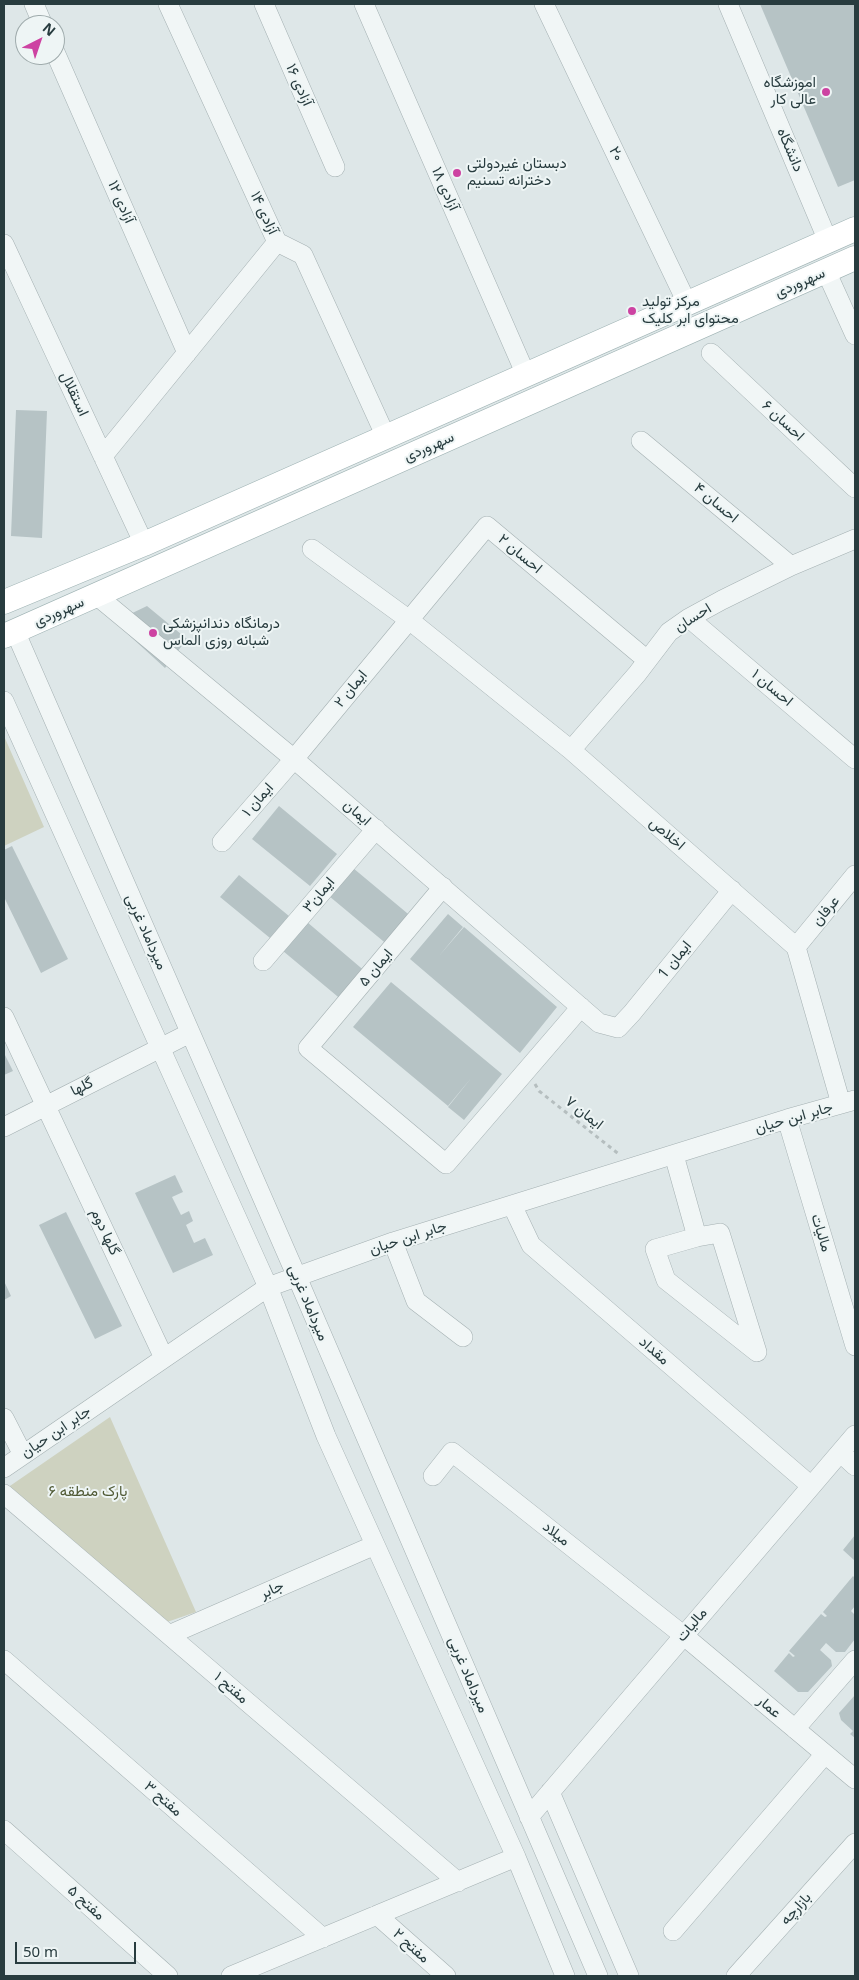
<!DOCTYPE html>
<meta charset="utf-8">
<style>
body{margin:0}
#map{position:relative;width:859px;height:1980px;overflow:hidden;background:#dee7e8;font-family:"Noto Sans",sans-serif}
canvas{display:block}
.frame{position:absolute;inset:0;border:5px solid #283c3f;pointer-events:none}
.north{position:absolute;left:15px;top:15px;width:50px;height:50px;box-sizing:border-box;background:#eef5f5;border:1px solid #9fabac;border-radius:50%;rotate:41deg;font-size:14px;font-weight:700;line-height:20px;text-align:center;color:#283c3f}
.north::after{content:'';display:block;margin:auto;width:18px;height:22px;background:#cd43a2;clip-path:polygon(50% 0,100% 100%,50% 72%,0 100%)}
.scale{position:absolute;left:15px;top:1942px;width:121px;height:22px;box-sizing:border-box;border:2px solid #283c3f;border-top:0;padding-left:6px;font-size:15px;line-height:18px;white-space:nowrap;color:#283c3f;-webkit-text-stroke:4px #eef5f5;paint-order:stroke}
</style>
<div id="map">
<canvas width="859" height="1980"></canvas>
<div class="frame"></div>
<div class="north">N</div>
<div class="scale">50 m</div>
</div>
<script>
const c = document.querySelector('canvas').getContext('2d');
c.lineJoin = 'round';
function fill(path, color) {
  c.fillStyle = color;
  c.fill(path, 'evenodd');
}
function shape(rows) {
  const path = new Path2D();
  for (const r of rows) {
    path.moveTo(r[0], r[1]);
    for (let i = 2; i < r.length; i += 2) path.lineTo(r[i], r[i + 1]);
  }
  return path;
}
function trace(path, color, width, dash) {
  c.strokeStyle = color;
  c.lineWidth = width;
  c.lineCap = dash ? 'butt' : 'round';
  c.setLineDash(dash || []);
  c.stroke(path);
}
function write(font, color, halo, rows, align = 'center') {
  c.font = font + ' "Noto Sans",Vazirmatn,sans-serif';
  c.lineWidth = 4;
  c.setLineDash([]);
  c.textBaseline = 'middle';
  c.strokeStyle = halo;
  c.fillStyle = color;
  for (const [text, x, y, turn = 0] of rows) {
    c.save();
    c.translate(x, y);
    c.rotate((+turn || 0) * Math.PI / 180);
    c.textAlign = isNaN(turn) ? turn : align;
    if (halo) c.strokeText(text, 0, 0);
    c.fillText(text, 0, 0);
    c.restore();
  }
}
fill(shape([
 [4,736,44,827,4,846],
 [110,1417,196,1612,167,1622,7,1488]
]), '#ced2c0');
fill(shape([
 [760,4,855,4,855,180,838,187],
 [16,410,47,411,42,538,11,536],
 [147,606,187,639,165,668,120,627,122,618],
 [279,806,337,854,310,886,252,839],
 [12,846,68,959,41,973,4,897,4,850],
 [353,868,413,918,389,946,329,896],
 [239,875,289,916,270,938,220,897],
 [448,914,463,927,439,956,464,927,557,1007,520,1053,410,959],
 [307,922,367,973,343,1001,283,951],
 [391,982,502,1074,464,1120,448,1107,472,1077,448,1106,353,1027],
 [4,1053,13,1071,4,1075],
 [175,1175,183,1192,172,1197,181,1215,189,1211,193,1221,186,1225,194,1243,205,1238,213,1255,173,1273,135,1193],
 [66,1212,122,1326,95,1339,39,1225],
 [4,1281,11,1296,4,1300],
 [855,1535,855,1561,843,1550],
 [853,1576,855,1578,855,1606,851,1611,855,1615,855,1639,845,1652,836,1652,826,1643,820,1650,831,1660,832,1666,808,1692,798,1692,774,1671,789,1653,793,1657,795,1656,789,1651,821,1614,825,1617,827,1616,823,1612],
 [855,1695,855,1738,850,1734,853,1731,841,1720,839,1713]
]), '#b6c3c5');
const minor = shape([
 [34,4,43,25],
 [168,4,277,242,303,255,386,437],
 [264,4,335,167],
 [364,4,526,375],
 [544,4,687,303],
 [728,4,828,241],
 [55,52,187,353],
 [4,244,144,544],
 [826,271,855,335],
 [711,353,855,488],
 [641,441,791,566],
 [103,456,277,242],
 [312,549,408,619,571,750,796,947,841,1104],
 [96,595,294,759,599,1023,618,1028,632,1013,732,890],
 [689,618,855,759],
 [15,631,297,1277,598,1976],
 [4,701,268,1287,326,1436,516,1857,565,1976],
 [571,750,637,674,669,632,689,618,722,600,791,566,855,539],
 [222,842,294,759,487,526,647,660],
 [443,887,308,1048,446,1164,581,1007],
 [796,947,855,875],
 [263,961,376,829],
 [4,1017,164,1358],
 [787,1119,855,1346],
 [4,1127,190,1033],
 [674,1155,697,1237,720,1233,757,1352,666,1280,655,1249,697,1237],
 [512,1205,531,1245,810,1485],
 [393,1242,416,1301,463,1337],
 [4,1418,23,1455],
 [841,1453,855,1466],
 [4,1468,268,1287,393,1242,787,1119,855,1100],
 [433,1476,452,1452,683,1635,855,1779],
 [4,1494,458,1882],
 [169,1635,375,1545],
 [4,1660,323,1938],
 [795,1729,855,1660],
 [550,1792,629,1976],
 [529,1817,855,1435],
 [4,1830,168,1976],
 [377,1915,446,1976],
 [673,1931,825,1754],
 [231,1976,516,1857],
 [736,1976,855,1843]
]);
const major = shape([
 [4,602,144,544,855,229],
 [4,636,855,258]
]);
trace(minor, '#a4b0b2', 20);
trace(major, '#9eb2b3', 25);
trace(shape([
 [535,1084,539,1091,620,1155]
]), '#b5bebf', 3, [4, 4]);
trace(minor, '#f1f6f6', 19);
trace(major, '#fff', 24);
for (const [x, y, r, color] of [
 [826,92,5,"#cd43a2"],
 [457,173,5,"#cd43a2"],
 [632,311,5,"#cd43a2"],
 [153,633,5,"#cd43a2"]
]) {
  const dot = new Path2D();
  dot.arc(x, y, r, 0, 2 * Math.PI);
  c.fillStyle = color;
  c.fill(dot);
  trace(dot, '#eef5f5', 2);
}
write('15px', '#283c3f', '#eef5f5', [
 ["اموزشگاه",816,83,"right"],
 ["عالی کار",816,100,"right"],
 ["دبستان غیردولتی",467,164],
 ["دخترانه تسنیم",467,181],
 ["مرکز تولید",642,302],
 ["محتوای ابر کلیک",642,319],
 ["درمانگاه دندان‍‍پزشکی",163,624],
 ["شبانه روزی الماس",163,641]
], 'left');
write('15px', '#283c3f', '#eef5f5', [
 ["آزادی ۱۶",299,85,66],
 ["دانشگاه",790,150,67],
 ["۲۰",616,154,64],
 ["آزادی ۱۸",445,189,66],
 ["آزادی ۱۲",121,202,66],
 ["آزادی ۱۴",264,213,65],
 ["سهروردی",800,283,-24],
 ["استقلال",74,394,65],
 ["احسان ۶",783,421,43],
 ["سهروردی",429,447,-24],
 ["احسان ۴",716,503,40],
 ["احسان ۲",520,554,40],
 ["سهروردی",59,612,-24],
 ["احسان",693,618,-32],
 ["احسان ۱",772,688,40],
 ["ایمان ۲",351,689,-51],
 ["ایمان ۱",258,800,-49],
 ["ایمان",357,813,41],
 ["اخلاص",667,834,41],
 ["ایمان۳",319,895,-50],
 ["عرفان",826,911,-50],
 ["میرداماد غربی",146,932,66],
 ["ایمان 1",675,960,-51],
 ["ایمان ۵",376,968,-50],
 ["گلها",82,1087,-27],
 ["ایمان ۷",584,1113,38],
 ["جابر ابن حیان",794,1118,-16],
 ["گلها دوم",105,1232,65],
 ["مالیات",821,1233,73],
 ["جابر ابن حیان",408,1238,-18],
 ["میرداماد غربی",308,1303,67],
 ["مقداد",654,1351,41],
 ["جابر ابن حیان",56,1432,-34],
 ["میلاد",556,1534,38],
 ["جابر",272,1590,-24],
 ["مالیات",692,1625,-50],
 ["میرداماد غربی",468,1675,67],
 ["مفتح ۱",231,1688,41],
 ["عمار",769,1707,40],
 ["مفتح ۳",163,1799,41],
 ["مفتح ۵",86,1903,42],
 ["بازارچه",796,1909,-48],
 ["مفتح ۲",411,1946,42]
]);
write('15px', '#505a35', '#eef5f5', [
 ["پارک منطقه ۶",88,1492]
]);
</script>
